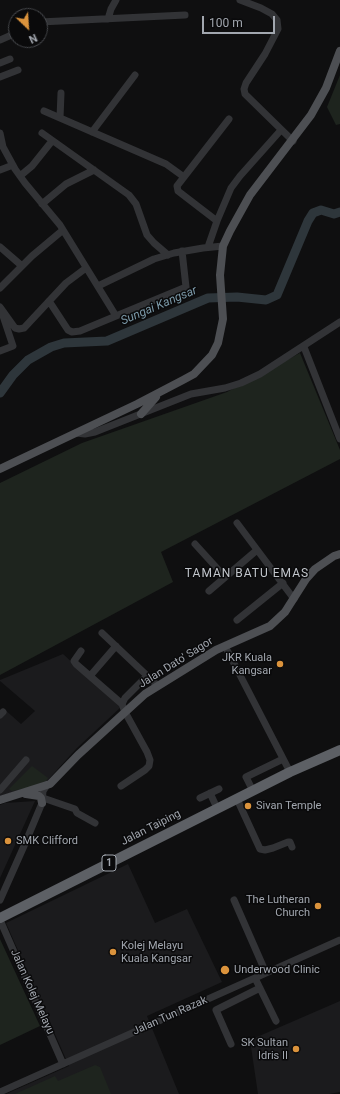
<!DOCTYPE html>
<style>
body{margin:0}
#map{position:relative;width:340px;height:1094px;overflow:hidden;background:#0f0f10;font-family:Roboto,sans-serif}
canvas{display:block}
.north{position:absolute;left:8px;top:8px;width:40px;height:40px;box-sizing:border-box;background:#0a0a0b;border:1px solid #47494d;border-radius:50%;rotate:155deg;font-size:11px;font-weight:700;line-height:16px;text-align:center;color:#a2a7af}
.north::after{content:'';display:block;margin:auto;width:14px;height:18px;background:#db933c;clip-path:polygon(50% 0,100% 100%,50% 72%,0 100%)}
.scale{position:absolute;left:202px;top:16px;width:73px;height:18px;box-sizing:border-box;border:2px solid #a2a7af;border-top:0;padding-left:5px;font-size:12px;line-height:14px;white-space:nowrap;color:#a2a7af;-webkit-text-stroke:3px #0a0a0b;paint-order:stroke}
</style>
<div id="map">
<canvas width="340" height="1094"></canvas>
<div class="north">N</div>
<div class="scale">100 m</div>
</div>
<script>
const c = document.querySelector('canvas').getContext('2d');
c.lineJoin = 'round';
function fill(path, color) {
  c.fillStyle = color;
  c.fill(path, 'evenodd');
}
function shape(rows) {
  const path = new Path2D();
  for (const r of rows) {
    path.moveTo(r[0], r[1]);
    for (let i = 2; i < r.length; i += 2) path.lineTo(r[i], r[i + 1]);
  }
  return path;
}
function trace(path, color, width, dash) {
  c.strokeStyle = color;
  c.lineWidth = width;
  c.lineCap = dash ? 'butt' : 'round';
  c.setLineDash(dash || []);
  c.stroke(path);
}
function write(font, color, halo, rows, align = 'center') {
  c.font = font + ' Roboto,sans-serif';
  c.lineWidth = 3;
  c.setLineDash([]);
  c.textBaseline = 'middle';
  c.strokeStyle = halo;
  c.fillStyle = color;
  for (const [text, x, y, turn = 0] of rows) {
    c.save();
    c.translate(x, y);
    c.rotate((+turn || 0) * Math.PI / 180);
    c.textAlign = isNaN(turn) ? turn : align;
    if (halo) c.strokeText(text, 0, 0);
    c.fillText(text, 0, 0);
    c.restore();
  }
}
fill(shape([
 [63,654,121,707,77,748,46,782,0,796,0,711,3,708,21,724,35,711,0,681,0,680],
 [35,801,0,878,0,805,5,803],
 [128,864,155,923,187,909,222,982,147,1016,179,1094,6,1094,69,1066,6,923],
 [340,1001,340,1092,329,1094,258,1094,250,1040]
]), '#1b1b1d');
fill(shape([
 [340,75,340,124,336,125,327,107],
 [300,353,340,450,340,459,161,552,173,582,0,675,0,483,82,443,227,392],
 [32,766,48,778,46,781,31,787,12,791,9,789],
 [0,939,40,1026,0,1045],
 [95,1065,100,1067,111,1094,15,1094,55,1076,58,1081]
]), '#1e241e');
trace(shape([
 [0,393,13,375,28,360,51,347,64,343,107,341,208,298,237,297,266,300,277,295,308,221,313,213,321,210,334,214,340,212]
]), '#2e363b', 9);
trace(shape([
 [240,0,261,8,272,14,277,20,278,29,265,54,246,83,244,89,245,94,293,141],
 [108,19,111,9,116,0],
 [40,22,185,15],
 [0,40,16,33],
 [0,63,10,59],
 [0,77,18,70],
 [44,111,166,164,184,177],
 [60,118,61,93],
 [229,119,177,186,178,191,217,221,231,188,240,176,281,130],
 [92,132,135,75],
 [0,133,3,147,15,169,25,183,60,225,116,316,186,287,182,251],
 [42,133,129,195,136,204,147,235,154,243,168,255],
 [0,170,13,165],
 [20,176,32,166,52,141],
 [42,204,66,184,94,170],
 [0,247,22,266],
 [208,247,217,221],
 [98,286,154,259,174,253,203,248,223,246],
 [0,288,32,256,63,230],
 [49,301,68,330,72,332,80,331,116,316],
 [0,307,15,328,19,329,24,328,66,283,86,268],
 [304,347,340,439],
 [0,351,13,346,2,313],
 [76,433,85,434,95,432,191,394,225,388,241,383,260,374,340,322],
 [237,523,294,599],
 [195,544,225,577],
 [209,591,257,550],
 [237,620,283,583],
 [102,633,158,686],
 [225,646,290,772],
 [81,651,74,661,76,664,122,704],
 [90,676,116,646],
 [0,715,3,712],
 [121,786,145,770,149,766,150,760,147,752,125,712,122,704,125,698,147,676],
 [0,790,26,760],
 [253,791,246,777,283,759],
 [210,793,217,808],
 [43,798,75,809,77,813,95,823],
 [200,798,219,789],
 [237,799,260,849,265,850,273,848,288,842,290,842,292,847],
 [0,900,24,846,42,803,43,791,47,785],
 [234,900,266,973],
 [0,920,63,1064],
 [255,978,276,1021],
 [231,1044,216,1010,260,988],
 [0,1092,340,940]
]), '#323336', 7);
trace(shape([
 [141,414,156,397],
 [0,469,137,404,183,380,194,374,212,355,218,343,223,319,220,275,223,246,230,231,250,195,311,115,326,88,340,51],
 [26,794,39,796,41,798,42,803],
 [0,800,50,784,78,755,145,694,216,650,270,626,285,612,306,579,315,569,334,556,340,554]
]), '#4d4f53', 8);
trace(shape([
 [0,918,290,772,340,750]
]), '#5d6065', 10);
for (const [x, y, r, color] of [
 [280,664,4,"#db933c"],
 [248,806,4,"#db933c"],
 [8,841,4,"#db933c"],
 [318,906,4,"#db933c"],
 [113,952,4,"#db933c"],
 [225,970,5,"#db933c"],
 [296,1049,4,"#db933c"]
]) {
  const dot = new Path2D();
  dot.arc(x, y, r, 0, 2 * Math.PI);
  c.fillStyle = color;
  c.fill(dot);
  trace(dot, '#0a0a0b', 1.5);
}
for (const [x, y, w] of [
 [109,863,14]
]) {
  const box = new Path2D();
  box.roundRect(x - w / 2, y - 8, w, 16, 3);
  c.fillStyle = '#0a0a0b';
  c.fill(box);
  trace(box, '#a2a7af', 1);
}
write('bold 10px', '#a2a7af', null, [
 ["1",109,863]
]);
write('11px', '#a2a7af', '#0a0a0b', [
 ["JKR Kuala",272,658,"right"],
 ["Kangsar",272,671,"right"],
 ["Sivan Temple",256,806],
 ["SMK Clifford",16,841],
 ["The Lutheran",310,900,"right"],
 ["Church",310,913,"right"],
 ["Kolej Melayu",121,946],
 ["Kuala Kangsar",121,959],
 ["Underwood Clinic",234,970],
 ["SK Sultan",288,1043,"right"],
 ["Idris II",288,1056,"right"]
], 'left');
write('11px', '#a2a7af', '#0a0a0b', [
 ["Jalan Dato' Sagor",176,663,-32],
 ["Jalan Taiping",151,828,-27],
 ["Jalan Kolej Melayu",32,992,66],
 ["Jalan Tun Razak",170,1016,-24]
]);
write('italic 12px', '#7b98a7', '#0a0a0b', [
 ["Sungai Kangsar",159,306,-23]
]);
c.letterSpacing = '1px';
write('12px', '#c2c6cc', '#0a0a0b', [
 ["TAMAN BATU EMAS",247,574]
]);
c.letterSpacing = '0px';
</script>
